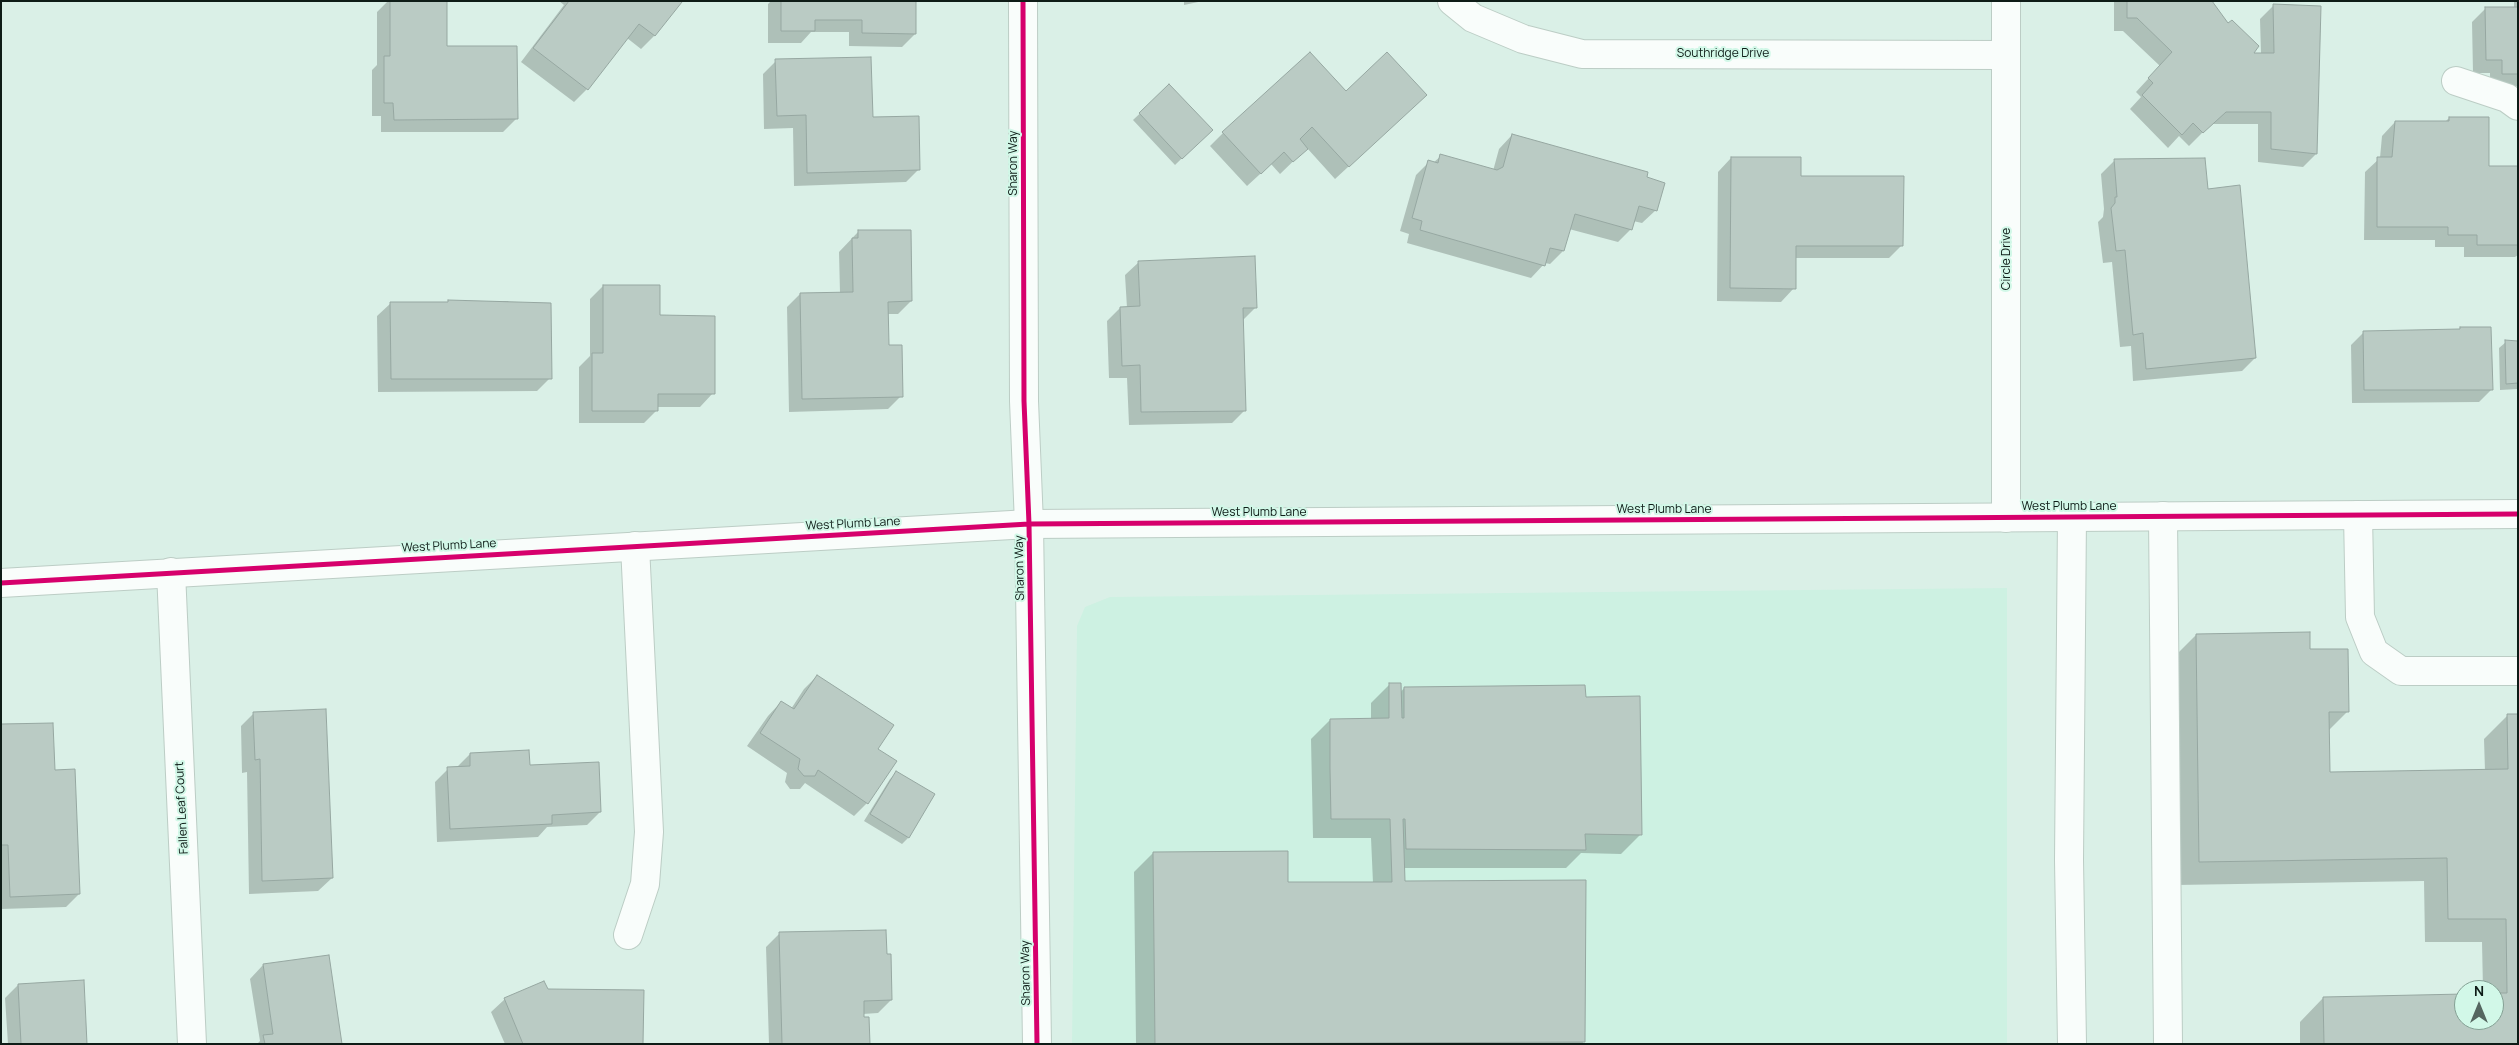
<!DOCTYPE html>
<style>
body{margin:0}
#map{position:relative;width:2519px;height:1045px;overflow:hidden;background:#daf0e7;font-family:Manrope,sans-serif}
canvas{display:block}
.frame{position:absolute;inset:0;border:2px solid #0e1c17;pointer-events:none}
.north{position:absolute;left:2454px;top:980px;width:50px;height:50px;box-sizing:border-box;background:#d2f8e8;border:1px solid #84a094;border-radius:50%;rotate:0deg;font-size:14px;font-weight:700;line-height:20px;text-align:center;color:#0e1c17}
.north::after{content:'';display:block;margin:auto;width:18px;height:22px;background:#556660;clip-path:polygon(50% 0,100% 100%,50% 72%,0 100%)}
</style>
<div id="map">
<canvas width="2519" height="1045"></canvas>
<div class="frame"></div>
<div class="north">N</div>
</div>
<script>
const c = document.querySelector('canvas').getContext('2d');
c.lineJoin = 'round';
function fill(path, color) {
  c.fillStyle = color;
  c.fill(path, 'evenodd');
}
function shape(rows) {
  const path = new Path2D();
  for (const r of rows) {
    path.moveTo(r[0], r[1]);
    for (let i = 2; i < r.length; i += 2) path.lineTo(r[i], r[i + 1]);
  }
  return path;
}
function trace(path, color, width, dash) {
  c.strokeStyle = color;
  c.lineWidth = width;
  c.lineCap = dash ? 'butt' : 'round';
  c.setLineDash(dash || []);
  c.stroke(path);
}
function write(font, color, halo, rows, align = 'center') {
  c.font = font + ' Manrope,sans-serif';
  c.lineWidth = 4;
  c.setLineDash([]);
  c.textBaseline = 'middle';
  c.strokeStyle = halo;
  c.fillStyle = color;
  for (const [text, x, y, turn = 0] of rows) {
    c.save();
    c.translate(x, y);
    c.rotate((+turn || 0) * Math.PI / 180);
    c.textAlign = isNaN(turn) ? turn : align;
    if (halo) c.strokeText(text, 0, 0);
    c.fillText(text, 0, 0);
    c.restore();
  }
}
fill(shape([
 [2007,588,2007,1044,1072,1044,1077,626,1085,607,1110,597]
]), '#cdf1e2');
fill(shape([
 [388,1,445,1,446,48,517,118,503,132,381,132,381,116,372,116,372,70,377,65,377,12],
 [559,1,678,1,654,36,641,49,627,38,587,89,574,102,521,62,564,5],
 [771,1,915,1,915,34,902,47,849,46,849,32,811,32,801,43,768,43,768,4],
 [1184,1,1203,1,1184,5],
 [2114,1,2211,1,2251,54,2261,54,2260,19,2273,6,2316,154,2303,167,2258,162,2258,124,2211,124,2189,146,2179,136,2168,148,2130,109,2141,97,2136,92,2160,66,2123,31,2114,31],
 [2461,1,2518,1,2518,86,2490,87,2490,73,2473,73,2472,22,2485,9,2514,8,2514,2],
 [776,61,872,119,919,169,906,182,794,186,793,128,764,129,763,74],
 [1169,86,1211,130,1175,165,1133,120],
 [1345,92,1412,108,1335,179,1307,148,1280,174,1271,164,1247,186,1210,146,1223,133],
 [2449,118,2488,167,2518,167,2518,255,2515,257,2464,257,2464,247,2435,247,2435,240,2364,240,2365,172,2380,158,2382,136,2395,122,2445,122],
 [1512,135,1646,178,1656,210,1642,223,1633,221,1631,229,1618,242,1569,229,1563,251,1550,264,1545,263,1531,278,1407,243,1409,234,1400,231,1416,175,1429,162,1433,163,1441,156,1493,171,1499,149],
 [1731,158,1800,177,1902,245,1889,258,1794,258,1794,288,1781,302,1717,301,1718,172],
 [2114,161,2255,358,2242,371,2133,381,2131,346,2120,347,2112,262,2103,263,2098,222,2103,217,2104,209,2101,174],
 [858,232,911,301,898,314,887,314,887,347,901,396,888,409,789,412,787,307,800,294,840,293,839,252],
 [1139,262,1256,307,1242,321,1245,410,1232,423,1129,425,1127,378,1109,378,1107,321,1120,308,1127,308,1125,275],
 [603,286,658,316,713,393,700,407,657,407,657,410,644,423,579,423,579,367,590,356,590,299],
 [508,301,550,378,537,391,378,392,377,316,391,303],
 [2461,328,2492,389,2479,402,2352,403,2351,345,2364,332,2458,330],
 [2506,342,2518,342,2518,389,2500,390,2499,348],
 [2196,635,2309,650,2348,711,2328,731,2329,774,2485,771,2484,739,2508,715,2518,1044,2300,1044,2300,1022,2323,998,2464,995,2464,1020,2494,1020,2494,990,2483,990,2482,942,2425,942,2424,881,2176,885,2172,659],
 [817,676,867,803,854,816,805,783,800,789,790,789,785,782,787,773,747,746,768,716,781,702,791,709,804,689],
 [1390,684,1400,693,1404,688,1585,698,1640,835,1621,854,1581,853,1566,868,1403,868,1404,882,1584,1041,1582,1044,1136,1044,1134,872,1153,853,1287,884,1373,883,1371,838,1313,838,1311,739,1330,720,1371,720,1371,703],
 [254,713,332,878,318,891,249,894,247,772,242,773,241,726],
 [1,726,54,771,79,894,66,907,1,909],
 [470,754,528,767,600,812,587,825,547,827,538,837,437,842,435,782,448,769,456,768],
 [897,773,908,838,902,844,864,821,890,779],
 [779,934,886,955,891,1000,878,1013,863,1014,869,1044,769,1044,766,947],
 [263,965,341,1044,257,1044,260,1041,250,979],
 [18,985,86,1044,8,1044,5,998],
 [547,990,642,1044,505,1044,491,1012,505,999]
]), '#0003');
const building = shape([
 [390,1,447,1,447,46,517,46,518,119,394,120,393,103,384,103,384,56,390,56,390,1],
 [569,1,680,1,682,2,655,36,639,24,588,90,533,48,569,1],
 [781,1,916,1,916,34,862,33,862,20,815,20,815,31,781,31,781,1],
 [2127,1,2212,1,2228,23,2232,20,2259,46,2254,53,2274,53,2273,4,2321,6,2317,154,2271,149,2271,112,2226,112,2203,133,2193,123,2182,135,2142,95,2153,83,2148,78,2172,52,2137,18,2127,18,2127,1],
 [2485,7,2518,7,2518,74,2502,74,2502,60,2486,60,2485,7],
 [1310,52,1346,91,1387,52,1427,95,1349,167,1312,127,1300,139,1308,149,1293,162,1284,152,1261,174,1222,132,1310,52],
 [871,57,873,117,919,116,920,170,807,173,806,115,777,116,775,59,871,57],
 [1169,84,1213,130,1182,159,1139,113,1169,84],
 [2449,117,2489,117,2489,166,2518,166,2518,245,2477,245,2477,235,2448,235,2448,227,2377,227,2377,157,2392,157,2395,121,2449,121,2449,117],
 [1512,134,1648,172,1647,177,1665,183,1657,211,1639,206,1632,230,1575,214,1564,251,1550,248,1545,266,1420,230,1422,221,1412,218,1428,160,1438,163,1440,154,1497,170,1503,167,1512,134],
 [1731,157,1801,157,1801,176,1904,176,1903,246,1796,246,1796,289,1730,288,1731,157],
 [2205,158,2208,189,2240,185,2256,358,2146,369,2143,333,2133,335,2125,250,2116,251,2111,208,2115,203,2115,197,2117,197,2114,159,2205,158],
 [858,230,911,230,912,301,888,302,889,345,902,345,903,397,802,399,800,293,853,292,852,238,858,238,858,230],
 [1255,256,1257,308,1243,308,1246,411,1141,412,1140,365,1122,366,1120,307,1140,306,1138,261,1255,256],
 [603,285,660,285,660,315,715,316,715,394,658,394,658,411,592,411,592,353,603,353,603,285],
 [448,300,551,303,552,379,391,379,390,302,448,302,448,300],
 [2460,327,2491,327,2493,390,2364,390,2363,331,2460,329,2460,327],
 [2505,340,2518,341,2518,383,2506,384,2505,340],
 [2310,632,2310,649,2348,649,2349,712,2329,712,2330,772,2508,769,2507,714,2518,714,2518,1044,2324,1044,2323,997,2464,994,2464,1020,2494,1020,2494,993,2507,993,2506,919,2448,919,2447,858,2199,862,2196,634,2310,632],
 [817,675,894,725,878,749,897,761,868,804,818,770,815,776,804,776,798,769,800,759,760,733,781,701,794,709,817,675],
 [1389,683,1401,683,1402,718,1404,718,1404,687,1585,685,1586,697,1640,696,1642,835,1585,834,1586,850,1406,849,1405,819,1403,819,1405,881,1586,880,1585,1042,1155,1044,1153,852,1288,851,1288,882,1392,882,1390,819,1331,819,1330,769,1330,719,1389,718,1389,683],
 [326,709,333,878,262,881,260,759,255,760,253,712,326,709],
 [53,723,55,770,75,769,80,894,10,897,8,845,1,845,1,724,53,723],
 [529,750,530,765,599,762,601,812,552,815,552,824,450,829,447,767,470,766,470,753,529,750],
 [896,771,935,794,909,838,870,814,896,771],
 [886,930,887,954,891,954,892,1000,864,1001,864,1017,869,1017,870,1044,782,1044,779,932,886,930],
 [329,955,342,1044,265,1044,263,1035,273,1034,263,964,329,955],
 [84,980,87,1044,21,1044,18,984,84,980],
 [544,981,548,989,644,990,643,1044,523,1044,504,998,544,981]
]);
fill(building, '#bacbc4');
trace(building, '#96a7a1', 1);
const minor = shape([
 [1023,1,1024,401,1029,524,1037,1044],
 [1452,1,1473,18,1523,39,1582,54,2006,55],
 [2006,1,2006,518],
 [2456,81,2507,98,2518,106],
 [2358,515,2360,617,2374,652,2401,671,2518,671],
 [2072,516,2069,860,2072,1044],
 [2163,516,2168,1044],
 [171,572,192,1044],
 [628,935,645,884,649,832,635,546]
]);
const major = shape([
 [1,583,1029,524,2518,514]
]);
trace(minor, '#bccdc5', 30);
trace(major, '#bccdc5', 30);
trace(minor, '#f9fdfb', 28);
trace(major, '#f9fdfb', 28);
trace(shape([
 [1023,1,1024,401,1029,524,1037,1044],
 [1,583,1029,524,2518,514]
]), '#d6006c', 5);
write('12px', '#0e1c17', '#d2f8e8', [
 ["Southridge Drive",1723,54],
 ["Sharon Way",1014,163,-90],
 ["Circle Drive",2007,259,-90],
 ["West Plumb Lane",2069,507],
 ["West Plumb Lane",1664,510],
 ["West Plumb Lane",1259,513],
 ["West Plumb Lane",853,524,-3],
 ["West Plumb Lane",449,546,-3],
 ["Sharon Way",1020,568,-91],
 ["Fallen Leaf Court",182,808,-93],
 ["Sharon Way",1026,973,-91]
]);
</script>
